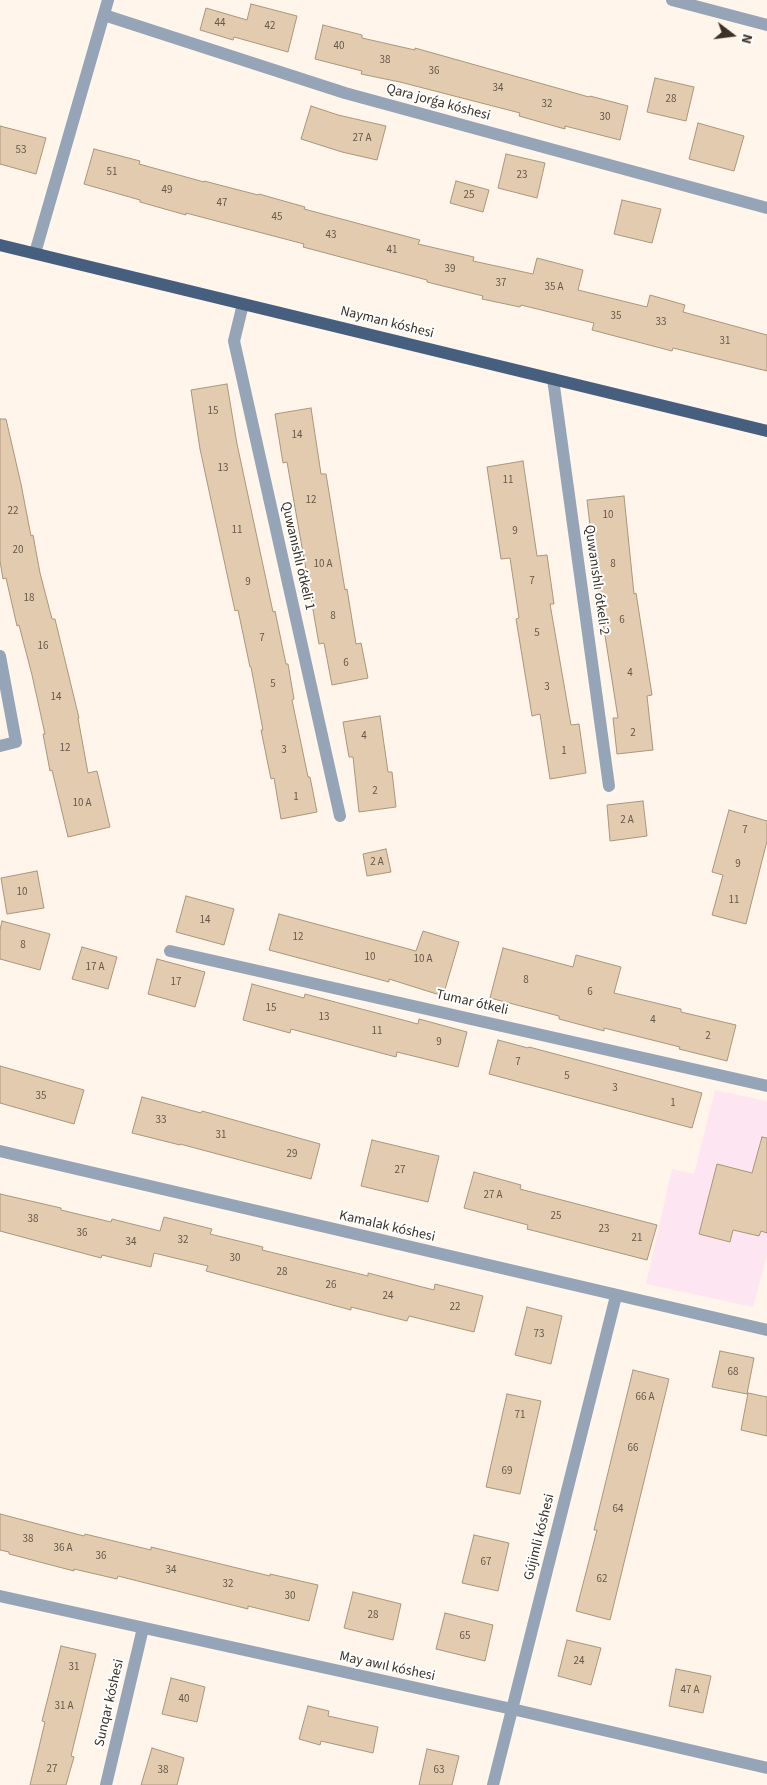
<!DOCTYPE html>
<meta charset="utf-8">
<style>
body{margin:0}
#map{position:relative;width:767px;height:1785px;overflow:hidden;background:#fff5ea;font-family:"Source Sans 3",sans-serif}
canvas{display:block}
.north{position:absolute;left:707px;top:10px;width:50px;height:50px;-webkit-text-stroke:4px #fff;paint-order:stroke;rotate:105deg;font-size:14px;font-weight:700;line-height:20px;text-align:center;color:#3b3126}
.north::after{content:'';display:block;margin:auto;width:18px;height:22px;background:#3b3126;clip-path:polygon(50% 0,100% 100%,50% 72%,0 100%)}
</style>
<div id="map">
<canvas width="767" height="1785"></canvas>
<div class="north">N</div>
</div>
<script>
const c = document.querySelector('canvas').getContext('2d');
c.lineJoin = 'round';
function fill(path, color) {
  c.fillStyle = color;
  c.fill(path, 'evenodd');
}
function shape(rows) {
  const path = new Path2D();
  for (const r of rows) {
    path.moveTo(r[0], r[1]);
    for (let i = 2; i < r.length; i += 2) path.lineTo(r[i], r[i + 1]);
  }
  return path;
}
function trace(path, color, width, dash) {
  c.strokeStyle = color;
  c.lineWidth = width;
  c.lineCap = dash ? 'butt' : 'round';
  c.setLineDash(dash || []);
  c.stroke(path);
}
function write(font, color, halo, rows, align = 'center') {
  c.font = font + ' "Source Sans 3",sans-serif';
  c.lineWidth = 4;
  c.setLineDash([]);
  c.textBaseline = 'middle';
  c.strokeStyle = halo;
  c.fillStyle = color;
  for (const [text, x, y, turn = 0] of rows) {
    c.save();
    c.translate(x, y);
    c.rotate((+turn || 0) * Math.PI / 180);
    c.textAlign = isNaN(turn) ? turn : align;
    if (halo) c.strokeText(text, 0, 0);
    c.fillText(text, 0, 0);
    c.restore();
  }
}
fill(shape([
 [715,1090,767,1101,767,1255,753,1307,646,1284,672,1169,694,1174]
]), '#fde5f1');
const building = shape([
 [251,4,297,16,288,52,234,37,233,40,200,30,206,8,247,20,251,4],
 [323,25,362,35,362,38,415,50,415,48,589,97,590,96,628,106,620,140,565,126,565,129,519,116,520,113,400,82,361,74,362,71,315,59,323,25],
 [655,78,694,87,686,121,647,112,655,78],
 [311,106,338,115,386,126,377,160,342,152,301,139,311,106],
 [698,123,744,136,734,171,689,159,698,123],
 [0,126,46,138,36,174,0,164,0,126],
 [94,149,140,161,139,164,204,182,204,181,258,195,259,194,305,207,304,209,420,240,418,244,474,257,473,261,533,274,537,258,583,270,578,290,647,307,650,295,685,305,683,312,767,335,767,371,673,348,672,351,592,330,594,323,521,305,520,307,482,299,483,296,427,282,427,280,303,247,304,244,186,213,186,215,140,202,140,200,84,184,94,149],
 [506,154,545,163,537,198,498,188,506,154],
 [456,181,489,190,483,212,450,203,456,181],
 [622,200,661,209,652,243,614,234,622,200],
 [227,384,237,444,273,612,275,611,286,664,288,664,294,699,292,700,308,777,310,777,317,812,281,819,274,778,271,779,261,730,263,730,251,667,250,667,238,610,235,611,200,449,191,390,227,384],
 [311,408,321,474,326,474,345,590,347,589,356,644,361,643,368,678,332,685,324,643,319,644,287,462,283,463,275,414,311,408],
 [0,419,6,419,21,484,31,536,33,535,40,573,52,619,55,619,79,718,78,718,88,773,97,771,110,827,68,837,52,770,50,771,43,734,45,734,32,675,19,625,17,626,6,578,3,579,0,561,0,419],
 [523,461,537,556,547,555,554,604,550,604,571,725,579,724,586,773,550,779,540,714,532,716,516,619,519,618,510,558,501,559,487,467,523,461],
 [624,496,634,594,636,593,652,695,647,696,653,750,617,754,613,718,618,718,597,585,587,500,624,496],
 [380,716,388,772,392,772,396,807,359,812,353,757,349,757,343,722,380,716],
 [643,801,647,836,610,841,607,805,643,801],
 [729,810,767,821,767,841,746,924,712,915,723,875,712,872,729,810],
 [386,849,391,872,367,876,363,854,386,849],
 [37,871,44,908,7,914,1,878,37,871],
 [186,896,234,909,224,945,176,932,186,896],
 [279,914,416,951,423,931,459,942,443,996,389,979,389,982,269,950,279,914],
 [2,921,50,934,40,970,0,959,0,930,2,921],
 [82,947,117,957,108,989,72,979,82,947],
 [503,948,573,967,576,955,621,967,614,993,681,1009,681,1012,736,1025,727,1061,679,1049,680,1047,604,1028,604,1031,559,1019,559,1016,490,998,503,948],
 [157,959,205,972,195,1007,148,994,157,959],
 [252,984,304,998,305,994,418,1024,419,1019,467,1032,458,1067,397,1052,396,1057,291,1029,290,1033,243,1020,252,984],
 [498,1040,528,1048,529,1047,702,1093,692,1128,489,1074,498,1040],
 [0,1066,84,1090,74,1124,0,1103,0,1066],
 [142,1097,201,1113,202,1111,320,1144,311,1179,180,1144,180,1145,132,1133,142,1097],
 [762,1137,767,1138,767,1233,761,1231,759,1236,733,1230,730,1242,699,1234,717,1164,752,1173,762,1137],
 [372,1140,439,1156,428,1202,361,1186,372,1140],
 [474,1172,521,1185,520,1189,657,1225,647,1260,527,1229,528,1225,464,1208,474,1172],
 [0,1194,61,1208,61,1210,111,1222,112,1219,160,1231,164,1217,212,1229,210,1234,263,1247,262,1250,307,1261,368,1276,368,1273,434,1290,435,1284,483,1296,474,1332,409,1316,407,1321,351,1307,351,1310,206,1271,208,1266,154,1253,151,1267,102,1255,101,1258,0,1231,0,1194],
 [527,1307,562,1316,551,1364,515,1355,527,1307],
 [720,1351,754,1358,747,1394,712,1387,720,1351],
 [633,1370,669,1379,610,1620,576,1611,597,1530,594,1530,633,1370],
 [748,1393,767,1397,767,1436,741,1430,748,1393],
 [507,1394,541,1401,520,1494,486,1487,507,1394],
 [0,1514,84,1536,85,1534,151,1550,151,1547,270,1576,270,1574,318,1585,309,1621,248,1606,248,1609,118,1576,117,1579,74,1569,74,1571,9,1554,9,1552,0,1550,0,1514],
 [474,1535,509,1543,498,1591,462,1583,474,1535],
 [353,1592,401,1604,393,1640,344,1628,353,1592],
 [445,1613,493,1625,485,1661,436,1649,445,1613],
 [567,1640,601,1648,591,1685,558,1676,567,1640],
 [61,1646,96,1654,71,1756,74,1757,66,1785,30,1785,45,1722,42,1721,61,1646],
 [676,1669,711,1676,703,1713,669,1706,676,1669],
 [171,1678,205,1687,197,1722,162,1714,171,1678],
 [308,1706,329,1711,328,1716,378,1727,373,1753,321,1741,320,1745,299,1739,308,1706],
 [152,1748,184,1758,177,1785,141,1785,152,1748],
 [427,1749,459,1756,452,1785,419,1785,427,1749]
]);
fill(building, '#e2cbaf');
trace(building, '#ac957a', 1);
trace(shape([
 [672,0,767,25],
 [104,15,345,93,767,208],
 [35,253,108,0],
 [243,304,234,341,340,816],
 [553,379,609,786],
 [0,656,16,742,0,746],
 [170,951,767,1086],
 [0,1151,767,1330],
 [0,1596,512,1709,767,1768],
 [106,1785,143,1628],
 [493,1785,616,1296]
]), '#95a4b6', 12);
trace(shape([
 [0,245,767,431]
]), '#465f7e', 12);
write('11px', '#655848', null, [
 ["44",220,24],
 ["42",270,27],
 ["40",339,47],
 ["38",385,61],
 ["36",434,72],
 ["34",498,89],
 ["28",671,100],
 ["32",547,105],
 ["30",605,118],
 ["27 А",362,139],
 ["53",21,151],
 ["51",112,173],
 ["23",522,176],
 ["49",167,191],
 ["25",469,196],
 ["47",222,204],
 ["45",277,218],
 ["43",331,236],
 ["41",392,251],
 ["39",450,270],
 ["37",501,284],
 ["35 А",554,288],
 ["35",616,317],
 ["33",661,323],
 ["31",725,342],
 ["15",213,412],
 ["14",297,436],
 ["13",223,469],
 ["11",508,481],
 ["12",311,501],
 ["22",13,512],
 ["10",608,516],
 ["11",237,531],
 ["9",515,532],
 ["20",18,551],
 ["10 А",323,565],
 ["8",613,565],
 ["7",532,582],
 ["9",248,583],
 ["18",29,599],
 ["8",333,617],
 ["6",622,621],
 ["5",537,634],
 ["7",262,639],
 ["16",43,647],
 ["6",346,664],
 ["4",630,674],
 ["5",273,685],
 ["3",547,688],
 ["14",56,698],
 ["2",633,734],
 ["4",364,737],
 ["12",65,749],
 ["3",284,751],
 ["1",564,752],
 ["2",375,792],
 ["1",296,798],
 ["10 А",82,804],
 ["2 А",627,821],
 ["7",745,831],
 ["2 А",377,863],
 ["9",738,865],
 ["10",22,893],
 ["11",734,901],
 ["14",205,921],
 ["12",298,938],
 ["8",23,946],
 ["10",370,958],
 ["10 А",423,960],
 ["17 А",95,968],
 ["8",526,981],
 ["17",176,983],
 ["6",590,993],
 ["15",271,1009],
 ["13",324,1018],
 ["4",653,1021],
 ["11",377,1032],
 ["2",708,1037],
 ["9",439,1043],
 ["7",518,1063],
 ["5",567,1077],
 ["3",615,1089],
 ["35",41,1097],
 ["1",673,1104],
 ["33",161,1121],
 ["31",221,1136],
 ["29",292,1155],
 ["27",400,1171],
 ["27 А",493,1196],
 ["25",556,1217],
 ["38",33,1220],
 ["23",604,1230],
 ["36",82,1234],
 ["21",637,1239],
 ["32",183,1241],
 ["34",131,1243],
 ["30",235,1259],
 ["28",282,1273],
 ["26",331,1286],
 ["24",388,1297],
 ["22",455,1308],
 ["73",539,1335],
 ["68",733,1373],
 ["66 А",645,1398],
 ["71",520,1416],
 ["66",633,1449],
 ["69",507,1472],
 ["64",618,1510],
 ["38",28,1540],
 ["36 А",63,1549],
 ["36",101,1557],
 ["67",486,1563],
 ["34",171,1571],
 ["62",602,1580],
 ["32",228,1585],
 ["30",290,1597],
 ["28",373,1616],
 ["65",465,1637],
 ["24",579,1662],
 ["31",74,1668],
 ["47 А",690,1691],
 ["40",184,1700],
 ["31 А",64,1707],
 ["27",52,1770],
 ["38",163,1771],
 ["63",439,1771]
]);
write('14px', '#3b3126', '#fff', [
 ["Qara jorǵa kóshesi",438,103,15],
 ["Nayman kóshesi",387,323,14],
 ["Quwanıshlı ótkeli 1",297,556,77],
 ["Quwanıshlı ótkeli 2",596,580,82],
 ["Tumar ótkeli",472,1003,13],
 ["Kamalak kóshesi",387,1227,13],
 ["Gújimli kóshesi",540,1537,-76],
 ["May awıl kóshesi",387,1667,12],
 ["Sunqar kóshesi",110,1703,-77]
]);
</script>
